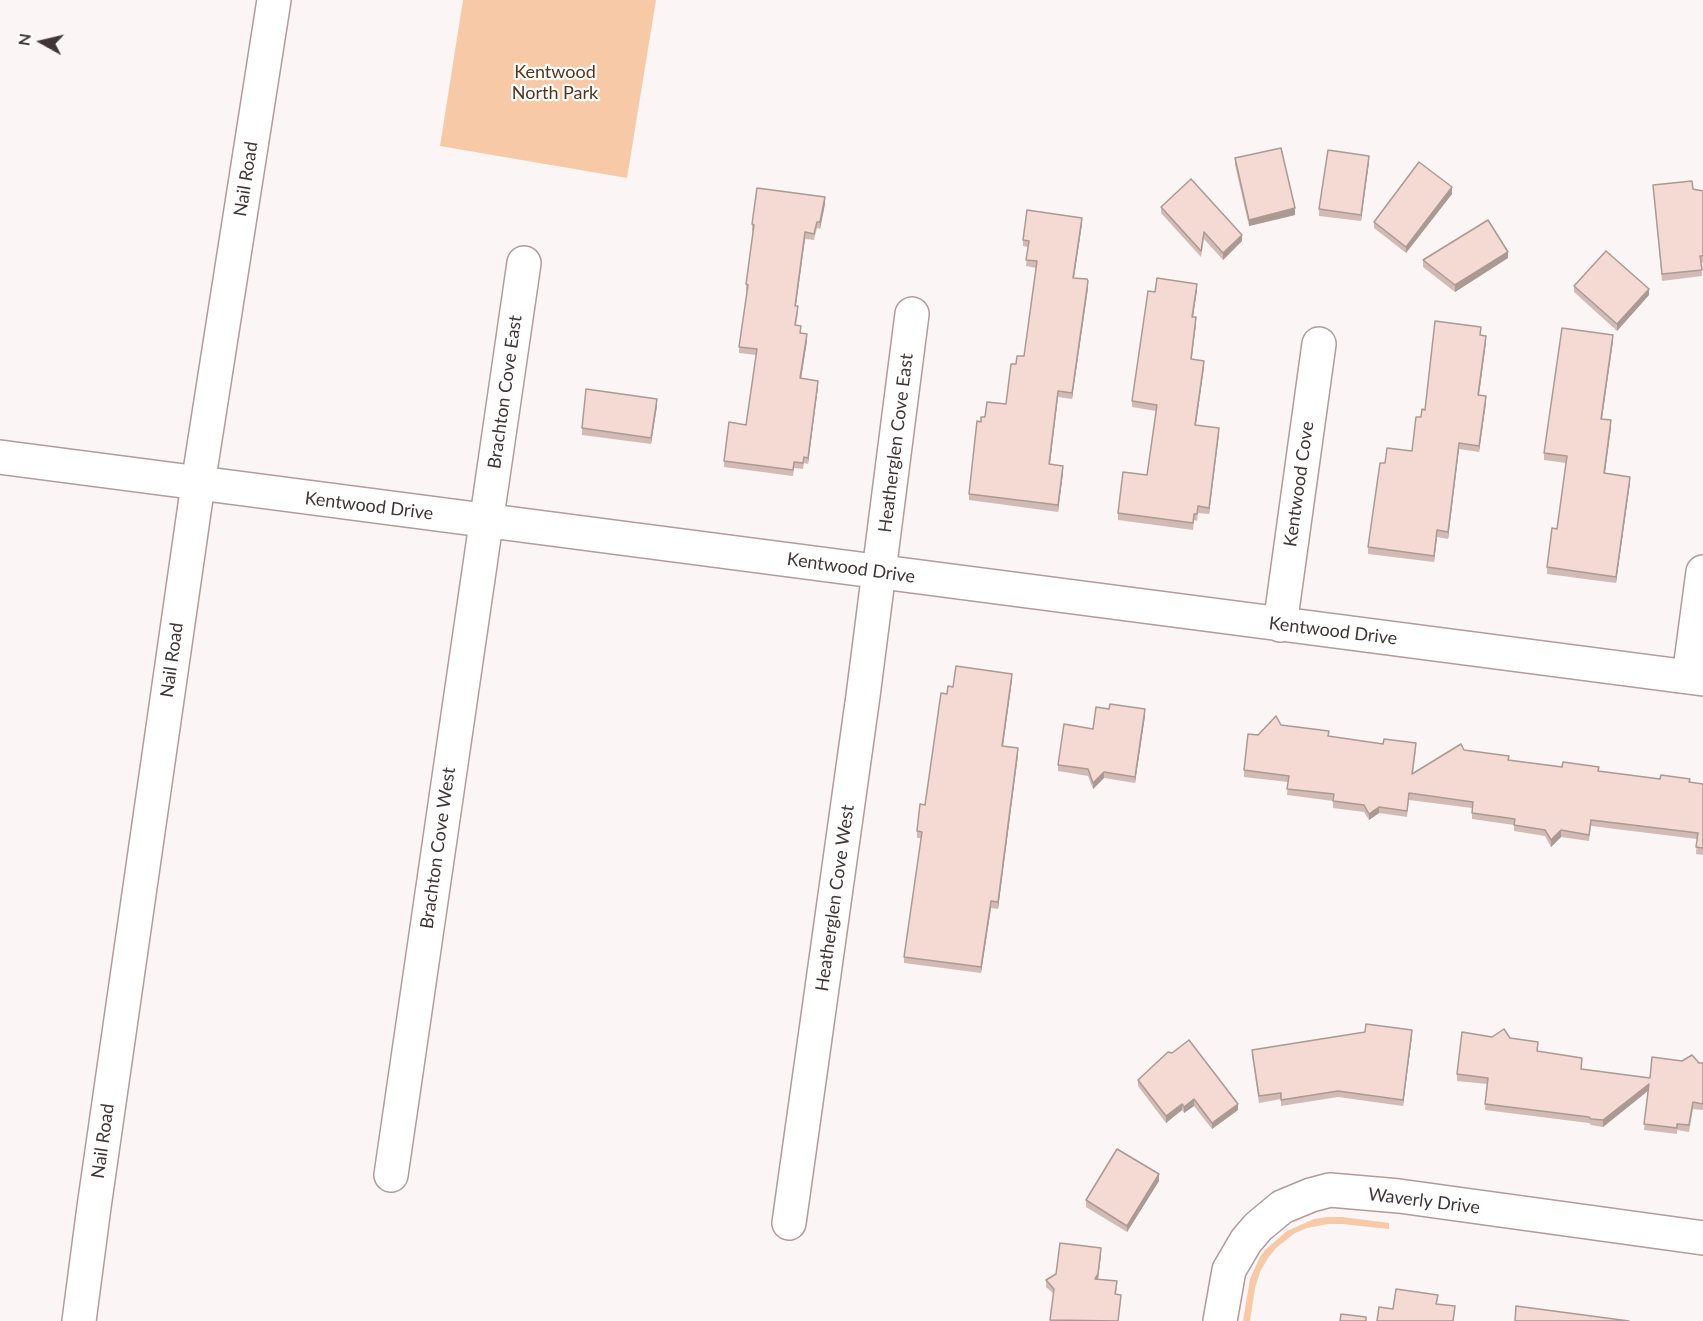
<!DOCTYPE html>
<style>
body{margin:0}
#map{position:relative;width:1703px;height:1321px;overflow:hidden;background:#fbf5f5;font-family:Lato,sans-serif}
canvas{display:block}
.north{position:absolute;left:12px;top:12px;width:60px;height:60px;-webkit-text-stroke:4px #fff;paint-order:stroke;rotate:278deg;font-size:16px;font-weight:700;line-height:24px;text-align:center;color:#413636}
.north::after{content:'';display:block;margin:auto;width:21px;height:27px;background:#413636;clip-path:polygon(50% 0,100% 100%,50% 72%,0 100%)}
</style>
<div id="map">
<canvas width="1703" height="1321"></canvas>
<div class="north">N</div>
</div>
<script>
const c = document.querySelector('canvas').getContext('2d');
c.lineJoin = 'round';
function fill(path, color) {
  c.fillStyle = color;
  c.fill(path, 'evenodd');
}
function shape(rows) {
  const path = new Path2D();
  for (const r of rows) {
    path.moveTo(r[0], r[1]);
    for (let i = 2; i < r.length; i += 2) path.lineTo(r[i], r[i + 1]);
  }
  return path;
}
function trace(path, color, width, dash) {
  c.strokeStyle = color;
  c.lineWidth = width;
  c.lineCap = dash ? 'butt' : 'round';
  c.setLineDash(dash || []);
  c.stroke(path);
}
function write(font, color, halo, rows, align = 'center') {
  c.font = font + ' Lato,sans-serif';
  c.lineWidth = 4.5;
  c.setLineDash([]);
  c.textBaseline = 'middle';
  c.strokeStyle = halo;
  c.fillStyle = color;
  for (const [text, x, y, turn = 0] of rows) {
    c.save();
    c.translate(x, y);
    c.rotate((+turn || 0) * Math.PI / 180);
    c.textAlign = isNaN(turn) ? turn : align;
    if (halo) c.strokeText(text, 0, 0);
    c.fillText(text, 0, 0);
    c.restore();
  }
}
fill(shape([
 [463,0,656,0,627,178,440,146],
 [1328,1217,1342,1217,1389,1223,1389,1229,1342,1224,1328,1224,1307,1228,1295,1233,1276,1248,1268,1258,1260,1272,1255,1288,1250,1321,1243,1321,1250,1279,1260,1257,1265,1250,1287,1231,1314,1219]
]), '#f7c9a6');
const minor = shape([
 [0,457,1703,679],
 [1280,625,1319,344],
 [1689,677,1703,572],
 [391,1175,524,263],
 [789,1223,863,696,912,314],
 [79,1321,94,1207,198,484,274,0],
 [1220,1321,1229,1270,1246,1241,1258,1227,1282,1207,1311,1195,1330,1190,1399,1196,1703,1238]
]);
trace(minor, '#b49a9b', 36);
trace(minor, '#fff', 33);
fill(shape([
 [1235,158,1295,215,1249,226,1235,165],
 [1369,162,1361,221,1319,216,1319,209],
 [1653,185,1703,191,1703,263,1701,262,1702,276,1662,281],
 [1452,194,1406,253,1374,228,1374,222],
 [825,204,820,229,817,228,814,240,805,239,796,306,798,313,796,325,807,341,801,378,818,387,808,464,804,463,803,469,794,468,793,476,724,467,724,461,746,425,756,355,739,353,739,347,747,291,746,291,746,284,753,231,752,231,752,224],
 [1161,207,1242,241,1223,260,1204,239,1201,257,1161,213],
 [1082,224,1074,278,1088,288,1072,399,1058,397,1050,464,1063,473,1058,512,969,500,969,494,981,422,985,417,1006,404,1016,364,1024,356,1036,268,1026,266,1028,247,1023,246,1023,240],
 [1508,258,1455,292,1423,267,1423,260],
 [1574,286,1649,295,1617,331,1574,292],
 [1197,290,1193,317,1196,324,1191,359,1204,367,1196,425,1219,434,1209,514,1198,513,1197,521,1194,520,1193,530,1118,520,1118,513,1147,475,1156,411,1132,407,1132,401,1155,292],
 [1481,335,1486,342,1479,396,1486,403,1479,452,1459,449,1448,539,1437,537,1434,562,1368,554,1368,547,1385,463,1412,451,1421,417,1425,410],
 [1613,341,1602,419,1611,427,1605,473,1630,483,1616,583,1547,574,1547,567,1557,529,1566,463,1544,460,1544,453],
 [657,406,651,444,582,435,582,428],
 [1012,680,1003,746,1018,755,998,909,991,908,981,973,904,963,904,957,921,838,917,838,917,831,925,805,947,694,953,687],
 [1145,716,1135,783,1104,778,1093,789,1088,776,1058,771,1058,765,1093,729],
 [1281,725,1329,736,1416,750,1413,774,1464,750,1509,760,1660,779,1703,784,1703,855,1696,854,1697,839,1591,826,1589,841,1561,837,1551,847,1545,836,1514,831,1514,825,1472,819,1472,808,1409,800,1407,817,1379,813,1369,820,1364,812,1333,808,1333,801,1287,795,1288,782,1244,777,1244,770,1258,735],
 [1412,1036,1403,1106,1338,1097,1281,1106,1281,1099,1259,1103,1252,1056,1252,1050],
 [1492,1037,1510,1038,1538,1051,1582,1064,1581,1069,1650,1078,1682,1061,1703,1063,1703,1110,1693,1109,1689,1132,1677,1130,1677,1134,1644,1130,1648,1091,1603,1127,1591,1125,1589,1123,1485,1110,1487,1084,1457,1081,1457,1074],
 [1138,1080,1238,1110,1212,1129,1194,1106,1184,1113,1182,1110,1166,1123,1138,1086],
 [1159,1181,1127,1232,1086,1207,1086,1200],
 [1101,1254,1098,1279,1117,1288,1116,1294,1121,1301,1118,1321,1050,1321,1054,1294,1046,1287,1046,1280]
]), '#d2bbb5');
fill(shape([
 [1369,156,1369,162,1361,221,1361,215],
 [1452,187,1452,194,1406,253,1406,247],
 [825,197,825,204,820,229,820,222],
 [1295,208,1295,215,1249,226,1249,220],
 [1082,218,1082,224,1073,284,1073,278],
 [805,232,805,239,795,312,795,306],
 [1242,235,1242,241,1223,260,1223,253],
 [1508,252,1508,258,1455,292,1455,285],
 [1088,281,1088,288,1072,399,1072,393],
 [1197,284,1197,290,1192,323,1192,317],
 [1649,289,1649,295,1617,331,1617,324],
 [1196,317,1196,324,1191,365,1191,359],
 [807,334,807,341,800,385,800,378],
 [1613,335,1613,341,1601,425,1601,419],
 [1486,336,1486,342,1478,402,1478,395],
 [1204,361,1204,367,1195,431,1195,425],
 [818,381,818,387,808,464,808,458],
 [1058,391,1058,397,1049,471,1049,464],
 [1486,396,1486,403,1479,452,1479,446],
 [657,399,657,406,651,444,651,438],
 [1611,420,1611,427,1604,480,1604,473],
 [1219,428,1219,434,1209,514,1209,508],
 [1459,443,1459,449,1448,539,1448,532],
 [1063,466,1063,473,1058,512,1058,505],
 [1630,477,1630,483,1616,583,1616,577],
 [1437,530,1437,537,1434,562,1434,556],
 [1012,674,1012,680,1002,753,1002,746],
 [1145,709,1145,716,1135,783,1135,777],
 [1018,748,1018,755,998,909,998,902],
 [1104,772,1104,778,1093,789,1093,783],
 [1379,807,1379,813,1369,820,1369,814],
 [1561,830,1561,837,1551,847,1551,840],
 [991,901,991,908,981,973,981,967],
 [1412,1030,1412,1036,1403,1106,1403,1100],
 [1649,1084,1649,1090,1603,1127,1603,1120],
 [1194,1099,1194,1106,1184,1113,1184,1107],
 [1182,1104,1182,1110,1166,1123,1166,1116],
 [1238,1104,1238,1110,1212,1129,1212,1123],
 [1159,1174,1159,1181,1127,1232,1127,1226],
 [1101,1248,1101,1254,1098,1280,1095,1279]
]), '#ab9993');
const building = shape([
 [1281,148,1295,208,1249,220,1235,158,1281,148],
 [1328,150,1369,156,1361,215,1319,209,1328,150],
 [1419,162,1452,187,1406,247,1374,222,1419,162],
 [1191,179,1242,235,1223,253,1204,232,1201,251,1161,207,1191,179],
 [1692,181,1693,189,1703,191,1703,256,1700,256,1702,270,1662,274,1653,185,1692,181],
 [757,188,825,197,820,222,817,222,814,234,805,232,795,306,798,306,795,325,801,326,800,333,807,334,800,378,818,381,808,458,804,457,803,463,794,462,793,470,724,461,729,422,746,425,757,349,739,347,748,285,746,284,754,225,752,224,757,188],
 [1027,210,1082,218,1073,278,1087,279,1088,281,1072,393,1058,391,1049,464,1063,466,1058,505,969,494,977,421,981,422,981,417,985,417,987,402,1006,404,1011,364,1016,364,1017,356,1024,356,1037,261,1026,260,1029,241,1023,240,1027,210],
 [1488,220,1508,252,1455,285,1423,260,1488,220],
 [1606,251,1649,289,1617,324,1574,286,1606,251],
 [1157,278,1197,284,1192,317,1196,317,1191,359,1204,361,1195,425,1219,428,1209,508,1198,506,1197,514,1194,514,1193,523,1118,513,1123,472,1147,475,1157,405,1132,401,1148,291,1155,292,1157,278],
 [1435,321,1481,327,1480,335,1486,336,1478,395,1486,396,1479,446,1459,443,1448,532,1437,530,1434,556,1368,547,1380,463,1385,463,1387,448,1412,451,1416,417,1421,417,1422,409,1425,410,1435,321],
 [1562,328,1613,335,1601,419,1611,420,1604,473,1630,477,1616,577,1547,567,1552,528,1557,529,1567,456,1544,453,1562,328],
 [586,389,657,399,651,438,582,428,586,389],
 [956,666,1012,674,1002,746,1018,748,998,902,991,901,981,967,904,957,922,832,917,831,920,804,925,805,941,693,947,694,948,686,953,687,956,666],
 [1110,704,1145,709,1135,777,1104,772,1093,783,1088,769,1058,765,1064,724,1093,729,1096,707,1109,709,1110,704],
 [1276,716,1281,725,1329,731,1328,736,1383,744,1384,739,1416,743,1412,774,1461,744,1464,750,1509,756,1508,760,1562,767,1563,762,1599,767,1598,771,1660,779,1661,775,1690,779,1689,782,1703,784,1703,848,1696,847,1698,833,1591,820,1589,835,1561,830,1551,840,1545,830,1514,825,1515,819,1472,813,1473,802,1409,793,1407,811,1379,807,1369,814,1364,805,1333,801,1334,794,1287,789,1289,776,1244,770,1248,734,1258,735,1276,716],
 [1366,1024,1412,1030,1403,1100,1338,1091,1281,1100,1281,1093,1259,1096,1252,1050,1365,1032,1366,1024],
 [1504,1029,1510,1038,1538,1042,1537,1051,1582,1058,1581,1069,1650,1078,1652,1057,1682,1061,1692,1055,1699,1063,1703,1063,1703,1104,1693,1102,1689,1125,1677,1124,1677,1128,1644,1124,1649,1084,1603,1120,1591,1119,1589,1117,1485,1104,1488,1078,1457,1074,1462,1032,1492,1037,1504,1029],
 [1189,1040,1238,1104,1212,1123,1194,1099,1184,1107,1182,1104,1166,1116,1138,1080,1168,1052,1172,1053,1189,1040],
 [1117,1149,1159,1174,1127,1226,1086,1200,1117,1149],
 [1060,1243,1101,1248,1098,1274,1095,1279,1117,1281,1115,1294,1121,1295,1118,1321,1050,1320,1054,1289,1046,1280,1056,1274,1060,1243],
 [1396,1289,1438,1295,1436,1304,1455,1306,1453,1321,1377,1321,1379,1307,1393,1309,1396,1289],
 [1516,1306,1629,1321,1515,1321,1516,1306],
 [1341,1314,1366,1317,1366,1321,1340,1321,1341,1314]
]);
fill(building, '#f4dad2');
trace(building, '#ab9993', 1.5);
write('18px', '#56351a', '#fff', [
 ["Kentwood",555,72],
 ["North Park",555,93]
]);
write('18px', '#413636', '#fff', [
 ["Nail Road",246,179,-81],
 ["Brachton Cove East",505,392,-82],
 ["Heatherglen Cove East",896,443,-83],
 ["Kentwood Cove",1299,484,-82],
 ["Kentwood Drive",369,506,7],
 ["Kentwood Drive",851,568,8],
 ["Kentwood Drive",1333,631,7],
 ["Nail Road",172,660,-82],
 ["Brachton Cove West",438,848,-82],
 ["Heatherglen Cove West",835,898,-82],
 ["Nail Road",103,1141,-82],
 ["Waverly Drive",1424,1201,7]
]);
</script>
